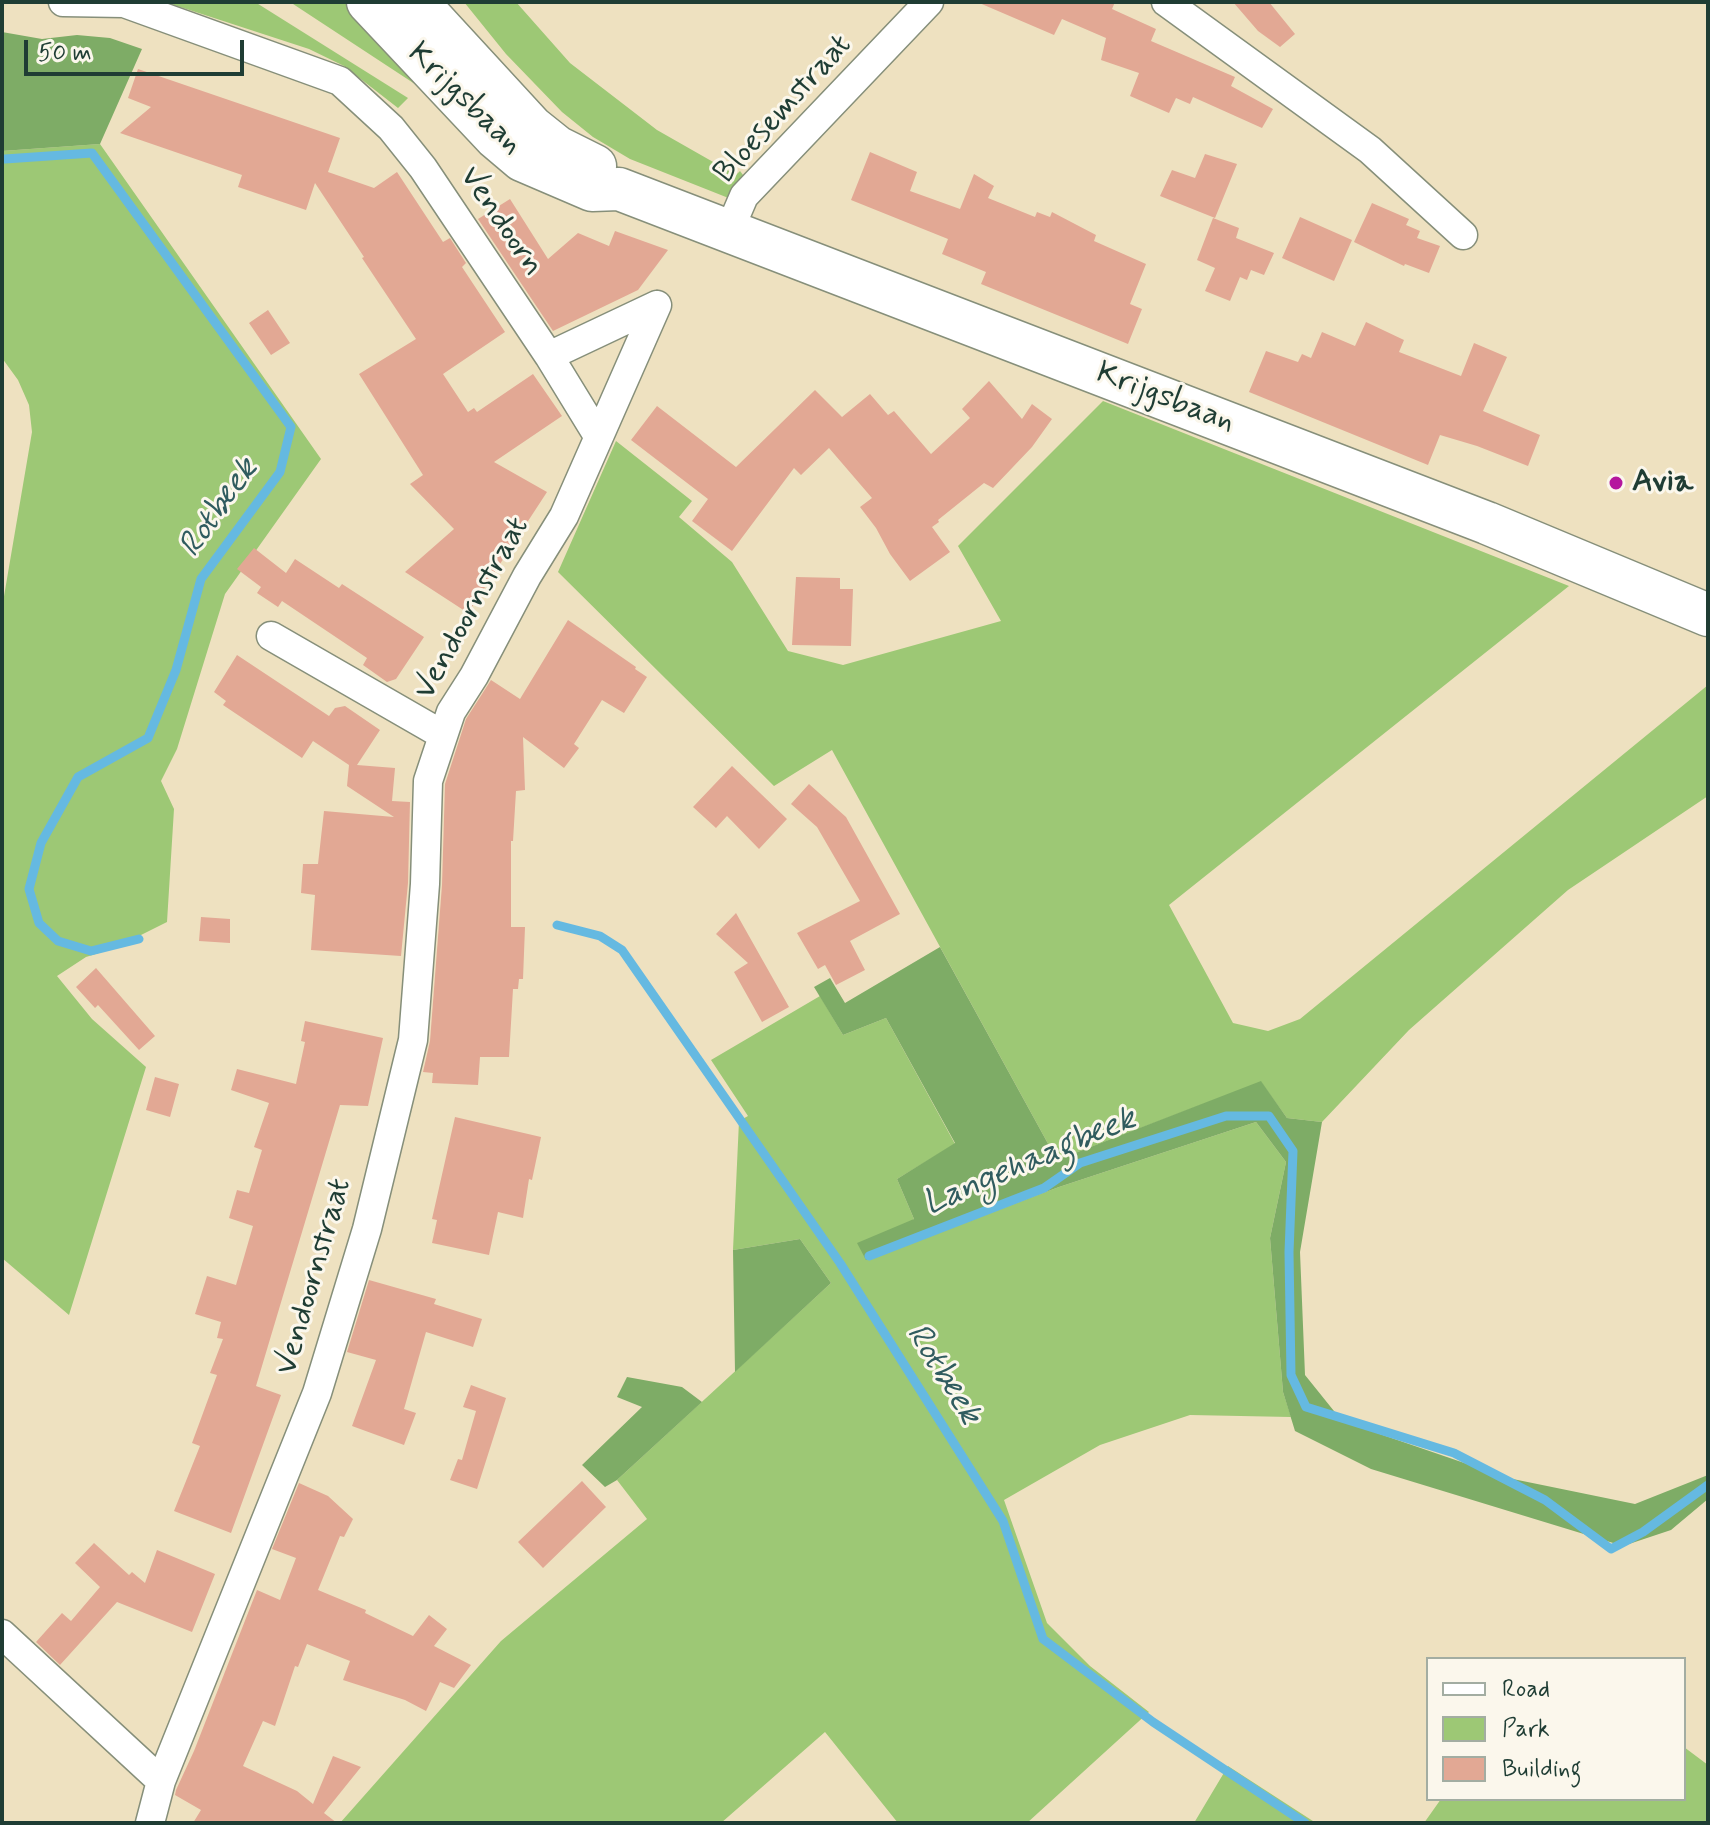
<!DOCTYPE html>
<style>
body{margin:0}
#map{position:relative;width:1710px;height:1825px;overflow:hidden;background:#eee1c0;font-family:Mynerve,sans-serif}
canvas{display:block}
.frame{position:absolute;inset:0;border:4px solid #1f3d34;pointer-events:none}
.legend{position:absolute;left:1426px;top:1657px;width:260px;height:144px;box-sizing:border-box;background:#fbf7ec;border:2px solid #a3ada2;margin:0;padding:10px 14px;list-style:none;font-size:24px;color:#1f3d34}
.legend li{display:flex;align-items:center;gap:16px;height:40px}
.legend b{width:40px;border:2px solid #a3ada2}
.scale{position:absolute;left:24px;top:40px;width:220px;height:36px;box-sizing:border-box;border:4px solid #1f3d34;border-top:0;padding-left:10px;font-size:24px;line-height:28px;white-space:nowrap;color:#1f3d34;-webkit-text-stroke:6px #fbf7ec;paint-order:stroke}
</style>
<div id="map">
<canvas width="1710" height="1825"></canvas>
<div class="frame"></div>
<ul class="legend">
<li><b style="height:10px;background:#fff"></b>Road</li>
<li><b style="height:22px;background:#9dc875"></b>Park</li>
<li><b style="height:22px;background:#e2a894"></b>Building</li>
</ul>
<div class="scale">50 m</div>
</div>
<script>
const c = document.querySelector('canvas').getContext('2d');
c.lineJoin = 'round';
function fill(path, color) {
  c.fillStyle = color;
  c.fill(path, 'evenodd');
}
function shape(rows) {
  const path = new Path2D();
  for (const r of rows) {
    path.moveTo(r[0], r[1]);
    for (let i = 2; i < r.length; i += 2) path.lineTo(r[i], r[i + 1]);
  }
  return path;
}
function trace(path, color, width, dash) {
  c.strokeStyle = color;
  c.lineWidth = width;
  c.lineCap = dash ? 'butt' : 'round';
  c.setLineDash(dash || []);
  c.stroke(path);
}
function write(font, color, halo, rows, align = 'center') {
  c.font = font + ' Mynerve,sans-serif';
  c.lineWidth = 6;
  c.setLineDash([]);
  c.textBaseline = 'middle';
  c.strokeStyle = halo;
  c.fillStyle = color;
  for (const [text, x, y, turn = 0] of rows) {
    c.save();
    c.translate(x, y);
    c.rotate((+turn || 0) * Math.PI / 180);
    c.textAlign = isNaN(turn) ? turn : align;
    if (halo) c.strokeText(text, 0, 0);
    c.fillText(text, 0, 0);
    c.restore();
  }
}
fill(shape([
 [165,2,255,2,408,98,398,108,344,66,309,49],
 [290,2,353,2,424,90],
 [464,2,516,2,570,63,657,130,736,175,740,171,746,179,731,199,630,159,593,137,562,112,506,54],
 [100,144,321,459,225,594,177,749,161,781,174,809,167,922,115,948,86,957,57,976,92,1019,146,1067,69,1315,2,1258,2,608,32,432,29,405,18,380,2,358,2,151],
 [1103,401,1569,586,1169,905,1233,1023,1268,1031,1300,1019,1708,685,1708,796,1568,890,1409,1030,1322,1122,1287,1118,1261,1082,1057,1160,832,750,774,786,558,572,616,441,692,501,679,517,732,562,788,651,843,665,1001,621,958,546],
 [820,996,843,1035,886,1018,955,1144,897,1179,914,1219,866,1260,1059,1187,1256,1122,1286,1162,1270,1238,1283,1392,1291,1417,1190,1415,1100,1445,1004,1500,1047,1623,1090,1666,1149,1712,1027,1823,898,1823,825,1732,721,1823,340,1823,501,1641,647,1519,617,1480,831,1283,800,1239,733,1250,739,1121,748,1116,711,1060],
 [1684,1747,1708,1765,1708,1823,1424,1823,1441,1799,1684,1799],
 [1228,1766,1316,1823,1194,1823]
]), '#9dc875');
fill(shape([
 [2,32,42,39,77,35,110,38,142,49,100,144,2,151],
 [940,947,1057,1160,1261,1081,1287,1118,1322,1122,1300,1252,1305,1375,1342,1421,1508,1478,1635,1504,1708,1475,1708,1499,1671,1530,1623,1546,1371,1469,1295,1431,1283,1392,1270,1238,1286,1162,1256,1122,1059,1187,866,1260,857,1243,914,1219,897,1179,955,1143,886,1018,843,1035,814,987,830,978,845,1003],
 [800,1239,831,1283,735,1372,733,1250],
 [627,1377,682,1387,702,1402,617,1480,605,1487,582,1465,642,1407,617,1397]
]), '#7eac66');
trace(shape([
 [5,159,92,153,291,427,280,472,201,579,176,670,148,738,78,777,41,843,29,889,39,923,58,941,91,951,139,939],
 [557,925,600,936,622,950,840,1263,1003,1521,1043,1639,1153,1722,1305,1823],
 [869,1256,1044,1188,1080,1163,1226,1116,1269,1116,1293,1151,1289,1252,1291,1375,1306,1407,1454,1453,1545,1500,1611,1549,1643,1532,1708,1485]
]), '#65b9e1', 9);
fill(shape([
 [977,2,1115,2,1112,9,1156,29,1151,41,1235,77,1231,86,1273,109,1262,128,1193,97,1190,104,1176,98,1169,113,1130,96,1139,73,1101,60,1106,38,1062,19,1054,35],
 [1233,2,1269,2,1295,34,1280,47,1258,31],
 [138,69,340,138,328,172,374,188,397,172,443,242,450,238,466,263,462,267,505,332,443,374,468,412,474,408,477,412,533,374,562,416,494,462,547,492,468,613,405,572,454,529,410,484,423,475,359,374,416,339,362,258,364,257,315,183,306,210,238,187,242,175,120,133,151,107,128,98],
 [870,152,917,172,910,191,960,209,974,174,994,186,988,198,1035,217,1037,212,1050,217,1052,212,1096,235,1094,241,1146,264,1130,304,1142,309,1128,344,981,284,986,272,942,254,948,239,851,200],
 [1205,154,1237,164,1215,218,1160,196,1172,170,1195,178],
 [510,199,548,259,578,233,609,246,615,231,668,250,638,290,553,331,478,219],
 [1372,203,1409,219,1406,225,1420,231,1417,238,1440,246,1429,273,1405,264,1404,266,1354,242],
 [1300,217,1352,240,1334,281,1282,258],
 [1213,218,1239,228,1236,238,1274,253,1264,275,1251,270,1247,280,1240,277,1230,301,1205,291,1215,268,1197,260],
 [268,310,290,343,271,355,249,323],
 [1366,322,1404,340,1399,352,1461,376,1474,343,1507,357,1483,411,1540,435,1528,466,1477,446,1440,435,1428,465,1249,392,1266,351,1298,362,1302,354,1311,358,1322,332,1355,346],
 [989,381,1022,419,1032,404,1052,419,1032,447,993,488,984,483,938,520,939,522,932,527,950,552,910,581,890,554,876,528,860,507,872,498,829,448,801,475,794,468,732,551,692,521,708,499,631,440,657,406,736,467,815,390,842,417,870,394,888,415,894,411,931,454,970,418,962,409],
 [254,548,286,573,295,559,339,588,342,584,424,637,396,679,387,682,363,665,367,658,282,601,278,607,257,593,261,587,237,569],
 [796,577,840,578,840,589,853,589,851,646,792,645],
 [568,620,636,667,635,669,647,677,624,713,602,700,574,744,579,748,564,768,523,737,525,790,516,791,513,841,511,841,511,927,525,927,523,979,519,979,518,989,513,989,509,1057,480,1057,478,1085,432,1083,433,1073,423,1072,430,1041,442,885,445,784,466,719,491,680,520,699],
 [237,655,329,716,335,708,345,706,380,730,357,765,395,768,392,801,410,802,408,883,401,956,311,950,315,895,301,893,303,864,318,864,324,811,394,817,347,786,349,765,313,741,302,758,223,705,226,701,214,692],
 [732,766,787,819,759,849,727,816,716,828,693,807],
 [809,784,846,817,900,914,850,941,865,970,836,985,825,965,818,969,797,933,860,901,817,827,791,804],
 [736,913,789,1007,762,1022,734,972,748,963,716,934],
 [201,917,230,919,230,943,199,941],
 [96,968,155,1036,139,1050,98,1005,95,1008,76,987],
 [305,1021,383,1038,368,1106,340,1105,256,1386,281,1395,231,1533,174,1511,200,1446,192,1443,217,1375,210,1373,223,1339,217,1338,221,1322,195,1314,207,1276,236,1285,253,1226,229,1218,237,1190,249,1193,262,1150,254,1147,269,1103,231,1090,237,1069,296,1084,305,1042,301,1041],
 [155,1077,179,1084,170,1117,146,1110],
 [455,1117,541,1137,532,1180,529,1179,523,1218,498,1212,489,1255,432,1243,437,1220,432,1219],
 [369,1280,436,1299,434,1304,482,1319,473,1347,426,1332,404,1409,416,1413,404,1445,352,1426,376,1360,347,1352],
 [471,1385,506,1398,477,1489,450,1480,458,1459,462,1460,476,1411,463,1407],
 [582,1481,606,1507,543,1568,518,1542],
 [299,1483,328,1496,353,1519,344,1537,340,1536,318,1590,366,1610,365,1613,413,1636,429,1615,447,1629,434,1646,471,1665,454,1688,440,1682,426,1711,405,1700,343,1680,350,1661,307,1644,298,1667,295,1666,275,1726,263,1721,243,1766,297,1791,313,1804,333,1756,361,1767,324,1813,337,1823,193,1823,201,1810,175,1795,176,1790,194,1751,257,1590,280,1600,296,1558,272,1549],
 [94,1543,129,1575,132,1572,145,1583,157,1550,215,1574,192,1632,117,1602,60,1665,36,1642,62,1613,71,1621,100,1587,75,1563]
]), '#e2a894');
const street = shape([
 [63,2,124,3,340,81,391,128,423,168,549,356,598,436],
 [1166,2,1370,150,1463,235],
 [729,231,744,196,929,2],
 [549,356,657,305],
 [271,636,443,735],
 [2,1634,161,1781],
 [150,1823,161,1781,317,1393,367,1229,413,1040,425,884,428,781,451,712,474,676,527,576,564,516,657,305]
]);
const primary = shape([
 [368,2,496,138,522,160,592,190,619,189,1487,523,1708,615],
 [417,2,532,127,557,147,595,166]
]);
trace(street, '#868f7a', 31);
trace(primary, '#868f7a', 45);
trace(street, '#fff', 28);
trace(primary, '#fff', 42);
for (const [x, y, r, color] of [
 [1616,483,8,"#b5179e"]
]) {
  const dot = new Path2D();
  dot.arc(x, y, r, 0, 2 * Math.PI);
  c.fillStyle = color;
  c.fill(dot);
  trace(dot, '#fbf7ec', 3);
}
write('32px', '#1f3d34', '#fbf7ec', [
 ["Krijgsbaan",464,100,44],
 ["Bloesemstraat",784,110,-48],
 ["Vendoorn",500,222,56],
 ["Krijgsbaan",1165,399,21],
 ["Vendoornstraat",473,609,-61],
 ["Vendoornstraat",315,1277,-74]
]);
write('bold 32px', '#1f3d34', '#fbf7ec', [
 ["Avia",1632,483]
], 'left');
write('italic 34px', '#305c5f', '#fbf7ec', [
 ["Rotbeek",220,509,-55],
 ["Langehaagbeek",1030,1163,-23],
 ["Rotbeek",942,1375,58]
]);
</script>
